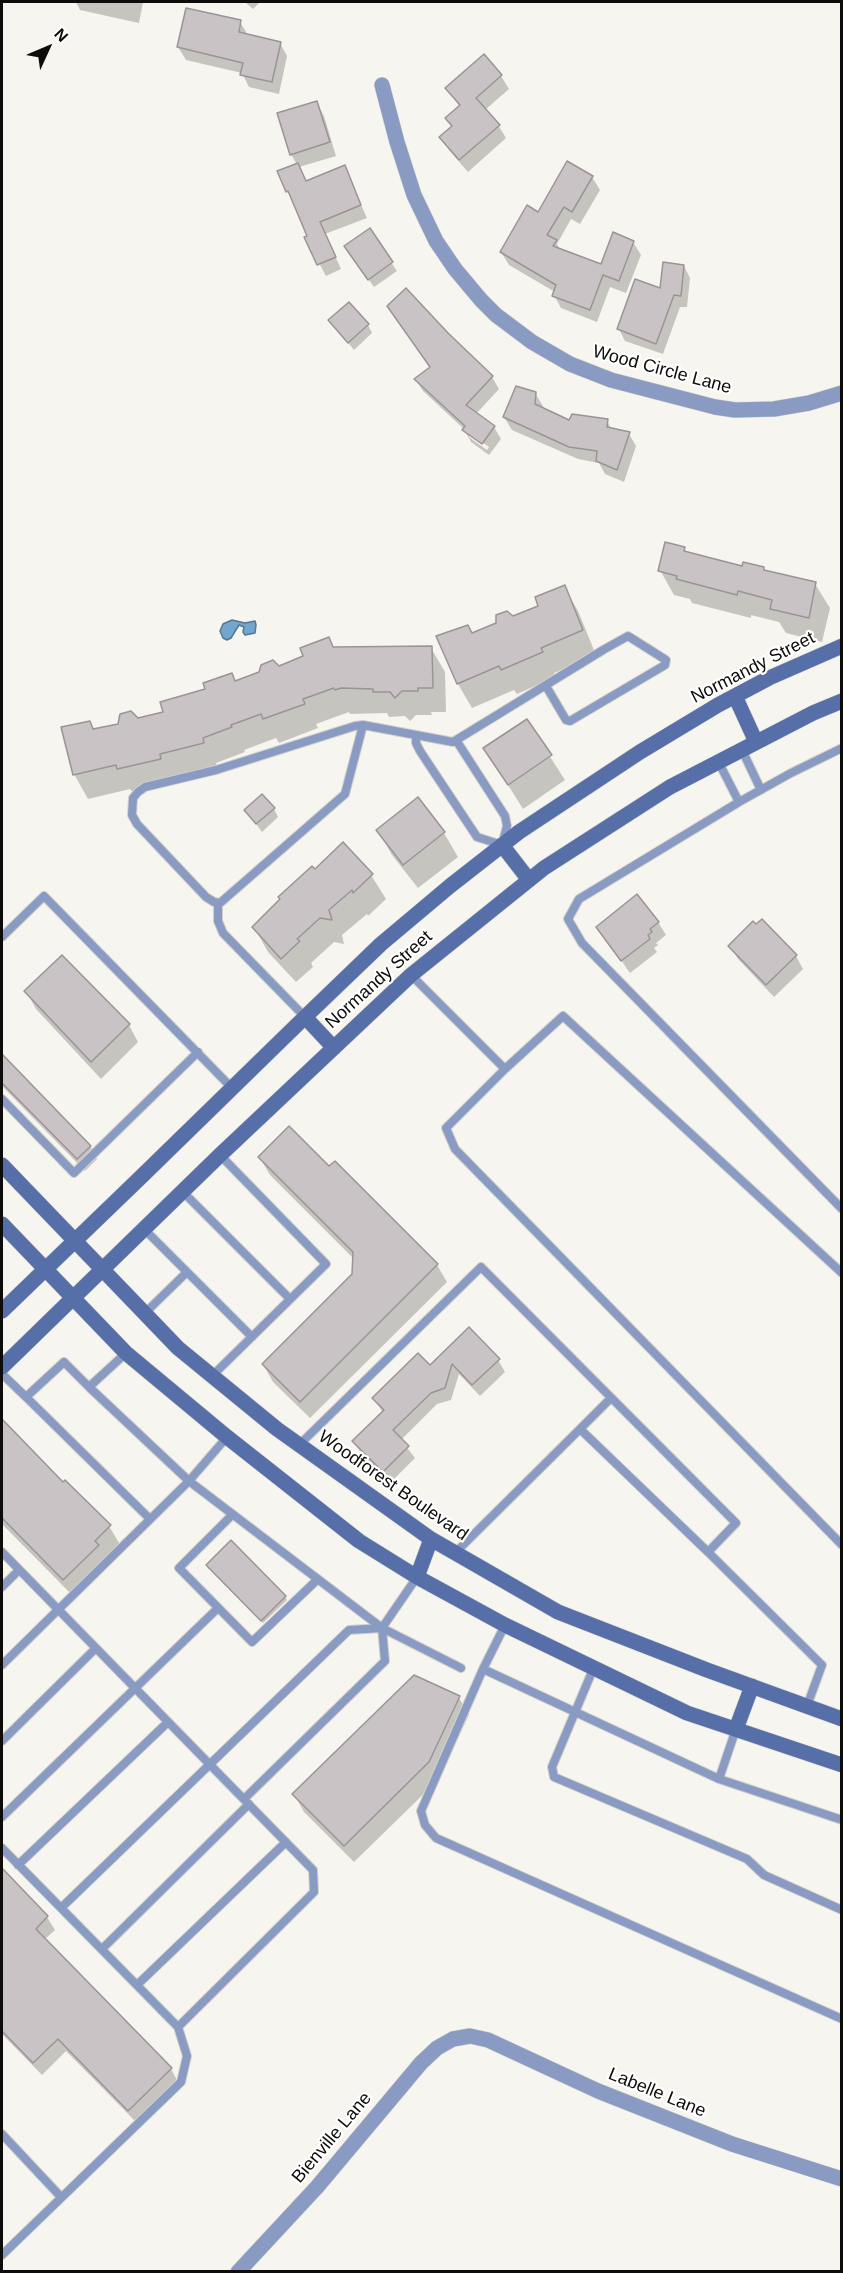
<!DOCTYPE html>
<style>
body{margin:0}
#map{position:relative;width:843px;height:2273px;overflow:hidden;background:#f7f5ef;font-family:Helvetica,sans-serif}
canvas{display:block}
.frame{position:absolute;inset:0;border:3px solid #0d0c0a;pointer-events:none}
.north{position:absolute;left:18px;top:18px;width:60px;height:60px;-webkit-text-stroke:4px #fff;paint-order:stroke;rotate:46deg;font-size:16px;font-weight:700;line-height:24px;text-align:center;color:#0d0c0a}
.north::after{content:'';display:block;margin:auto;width:21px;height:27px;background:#0d0c0a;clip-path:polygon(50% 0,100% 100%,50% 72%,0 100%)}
</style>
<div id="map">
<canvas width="843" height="2273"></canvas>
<div class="frame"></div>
<div class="north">N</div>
</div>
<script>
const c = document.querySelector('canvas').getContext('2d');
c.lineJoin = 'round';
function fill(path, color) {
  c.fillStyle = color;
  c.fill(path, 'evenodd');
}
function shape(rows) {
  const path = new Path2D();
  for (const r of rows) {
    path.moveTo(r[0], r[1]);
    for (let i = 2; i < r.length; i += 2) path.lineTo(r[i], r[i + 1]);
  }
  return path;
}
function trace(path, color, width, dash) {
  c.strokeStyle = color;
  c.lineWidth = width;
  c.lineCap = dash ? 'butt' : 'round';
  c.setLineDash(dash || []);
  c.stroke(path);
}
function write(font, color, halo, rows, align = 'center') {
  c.font = font + ' Helvetica,sans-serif';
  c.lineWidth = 4.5;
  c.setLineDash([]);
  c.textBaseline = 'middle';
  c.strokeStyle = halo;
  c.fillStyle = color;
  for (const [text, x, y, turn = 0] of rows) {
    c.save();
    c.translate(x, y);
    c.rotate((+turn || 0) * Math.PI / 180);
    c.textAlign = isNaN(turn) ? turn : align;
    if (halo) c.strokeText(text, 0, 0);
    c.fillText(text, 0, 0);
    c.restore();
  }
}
const water = shape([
 [232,620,245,623,255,621,256,625,255,633,245,635,243,632,244,627,239,625,231,638,227,640,223,638,220,631,223,624,232,620]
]);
fill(water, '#72a6cd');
trace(water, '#547892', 1.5);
fill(shape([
 [76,2,143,2,139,23,80,10],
 [245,2,260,2,253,9],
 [240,22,248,35,280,43,287,56,279,94,249,87,242,73,186,60,178,47],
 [484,57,501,76,509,89,485,110,498,125,506,138,468,172,449,150,441,137,452,128,447,118,460,107,447,89],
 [317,103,324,116,336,156,299,167,307,182,344,167,367,218,325,234,341,269,326,276,306,238,309,237,279,172,297,165,291,154],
 [592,177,600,190,580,224,571,219,557,244,561,251,602,266,633,242,641,255,626,293,610,287,597,322,561,308,554,295,555,292,509,265,501,252,539,214],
 [369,230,397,271,374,287,351,255],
 [684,266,690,278,687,307,680,307,663,354,625,341,619,329],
 [330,320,368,325,372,333,354,350],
 [446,334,492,377,499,389,476,414,494,427,501,439,489,455,471,442,464,429,423,391,416,380,431,368],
 [469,433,489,447,487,450,469,437],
 [535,393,543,406,542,410,570,423,607,421,612,430,629,434,636,446,624,482,605,474,599,463,578,459,512,430,504,417],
 [684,549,687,554,743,568,763,569,765,572,815,584,830,608,822,642,786,633,779,622,751,615,751,618,692,603,690,599,674,595,660,570],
 [564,587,578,611,596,655,554,673,555,677,517,694,514,690,472,708,458,684,438,637,472,635,540,606],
 [329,639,334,648,431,648,445,672,446,712,431,712,432,715,416,715,410,721,405,716,389,717,387,713,350,714,349,712,316,724,318,728,279,743,276,738,244,750,245,752,216,763,217,767,133,793,130,789,88,799,74,774,94,731,164,713,236,683,305,657],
 [527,721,565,780,523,809,485,748],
 [274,809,278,817,262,832,246,810],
 [378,830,444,833,458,857,418,888,392,855],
 [371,875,386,899,368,916,367,914,342,935,344,944,334,942,311,963,313,967,296,982,268,952,254,927],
 [762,921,796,956,803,969,774,997,738,959,730,946],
 [658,922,666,935,656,943,658,945,654,948,657,952,630,973,598,927],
 [26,991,129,1025,138,1042,101,1079,36,1009],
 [2,1056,90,1146,97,1159,85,1171,2,1086],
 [260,1158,329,1168,437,1265,447,1282,310,1418,273,1382,263,1364,354,1275,354,1259,270,1175],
 [469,1329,498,1360,505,1372,480,1396,459,1374,451,1400,437,1404,401,1440,415,1458,390,1483,361,1453,354,1442,383,1413,374,1398,430,1367],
 [5,1425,63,1484,109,1526,119,1543,105,1558,108,1563,73,1596,2,1524,2,1428],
 [207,1565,285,1596,287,1600,263,1623],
 [459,1698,469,1715,438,1780,354,1862,304,1812,294,1794],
 [2,1871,47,1917,55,1930,44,1940,171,2069,178,2082,137,2123,66,2051,42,2075,2,2034]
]), '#0003');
const building = shape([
 [186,8,241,20,239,32,281,42,272,82,240,75,243,63,177,47,186,8],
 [484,54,502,75,476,98,500,125,459,160,439,137,452,126,445,118,460,105,445,88,484,54],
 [317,101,330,142,290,155,277,113,317,101],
 [567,161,593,176,572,212,564,207,547,235,557,240,553,246,601,264,613,232,634,241,619,281,603,275,590,310,552,296,556,285,500,252,527,205,538,212,567,161],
 [298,163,306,181,345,165,361,205,320,222,336,257,317,265,304,237,307,236,288,191,286,192,277,171,298,163],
 [370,228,393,262,368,280,344,246,370,228],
 [663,262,684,265,681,296,674,295,656,344,617,329,635,279,660,288,663,262],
 [406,288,448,333,493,376,466,405,495,426,482,444,462,430,465,426,414,379,430,367,387,306,406,288],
 [349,302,369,324,348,343,328,320,349,302],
 [516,386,536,392,535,404,569,420,572,414,608,419,607,427,630,432,617,470,596,461,597,451,569,447,503,417,516,386],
 [665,542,685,547,684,551,742,566,743,562,764,567,764,570,816,582,809,618,770,609,772,600,738,591,737,595,676,579,677,576,658,571,665,542],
 [565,585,583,630,541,648,543,652,501,670,499,666,457,684,436,636,468,625,472,633,496,623,496,615,507,611,513,616,538,606,535,597,565,585],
 [329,637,333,647,432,646,433,688,418,688,418,691,402,691,395,698,390,692,373,692,373,689,341,688,335,690,334,688,303,699,305,704,263,719,261,714,231,725,232,727,203,738,204,743,160,754,161,759,117,769,116,765,73,775,61,727,90,721,93,729,118,724,120,714,131,711,138,718,163,712,160,702,205,689,203,683,232,673,235,681,259,672,261,665,273,660,279,666,303,656,300,648,329,637],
 [527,719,552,755,508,785,483,748,527,719],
 [262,794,275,808,256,824,244,810,262,794],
 [418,797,445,832,403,865,376,830,418,797],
 [343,842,373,874,353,893,352,890,329,910,332,920,320,918,297,939,300,941,281,959,252,927,280,899,278,897,312,866,315,869,343,842],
 [637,894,659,922,650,929,652,932,648,935,650,939,621,961,596,927,637,894],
 [762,919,797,955,766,985,728,946,753,921,756,924,762,919],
 [62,955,130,1024,91,1062,24,991,62,955],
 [2,1054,91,1146,77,1159,2,1083,2,1054],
 [289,1126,329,1166,335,1161,438,1264,300,1402,262,1364,352,1274,353,1252,258,1157,289,1126],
 [469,1327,500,1359,472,1385,452,1364,445,1388,431,1393,393,1430,409,1446,383,1472,352,1441,384,1410,372,1398,418,1353,430,1365,469,1327],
 [2,1419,63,1482,65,1480,111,1525,95,1541,99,1545,63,1580,2,1518,2,1419],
 [231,1540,286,1596,261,1621,206,1565,231,1540],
 [414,1675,460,1696,429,1762,344,1846,292,1794,414,1675],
 [2,1868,48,1916,36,1929,172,2068,128,2111,58,2039,33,2063,2,2031,2,1868]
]);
fill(building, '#c9c3c6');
trace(building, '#9a9497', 1.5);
const service = shape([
 [363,725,345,794,220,903,214,902,206,897,137,824,132,815,133,798,138,792,145,787,216,770,355,726,363,725,453,742,603,650,628,636,666,660,665,665,570,721,566,720,546,686],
 [416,736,416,743,420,751,477,837,502,845,507,826,505,816,456,740],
 [842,748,791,773,739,802,579,899,568,919,582,943,842,1209],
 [742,750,761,790],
 [718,761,739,802],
 [218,903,218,921,223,933,305,1017],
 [2,937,44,896,232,1088],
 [411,975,505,1069],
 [2,1099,74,1173,198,1052],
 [182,1191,290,1299],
 [144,1229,252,1337],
 [842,1273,563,1016,505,1069,446,1128,455,1149,842,1545],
 [144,1314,187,1272],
 [126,1353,89,1387,189,1481,382,1628,461,1668],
 [2,1374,26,1397],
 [212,1376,326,1264,220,1155],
 [89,1387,64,1362,26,1397,150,1519],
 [299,1445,481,1267,736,1523,708,1552,580,1429,611,1398],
 [232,1515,179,1568,252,1642,318,1579],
 [2,1552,313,1870,314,1892,178,2027],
 [708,1552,822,1665,807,1706],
 [455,1553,580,1429],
 [2,1587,19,1570],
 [505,1625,483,1669,719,1779,842,1820],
 [2,1665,189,1481,227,1437],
 [594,1667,552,1767,554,1777,747,1859,764,1875,842,1910],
 [483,1669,421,1811,425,1825,436,1838,842,2019],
 [2,1741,96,1648],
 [719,1779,736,1729],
 [244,1799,385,1661,382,1628],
 [2,1817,218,1608],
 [2,1848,178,2027,187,2056,181,2082,2,2255],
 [18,1865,168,1722],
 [61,1908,349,1630,382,1628,417,1577],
 [102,1949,249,1804],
 [137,1985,286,1842],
 [2,2134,61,2197]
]);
const minor = shape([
 [382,85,397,142,414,195,436,241,455,269,481,300,496,315,532,342,570,364,611,380,715,407,735,410,774,409,809,403,842,393],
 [238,2272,317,2187,421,2063,437,2048,453,2039,470,2036,488,2040,598,2091,732,2144,842,2179]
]);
const secondary = shape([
 [735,696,756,742],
 [502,845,529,880],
 [305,1017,334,1048],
 [2,1165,178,1348,277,1429,431,1539,558,1612,707,1670,842,1719],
 [2,1224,126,1353,227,1437,359,1541,417,1577,505,1625,687,1713,842,1765],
 [2,1311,142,1176,305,1017,381,944,450,886,519,832,640,752,718,705,769,678,842,646],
 [2,1367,220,1155,411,975,544,868,670,787,813,713,842,701],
 [417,1577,431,1539],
 [736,1729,752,1686]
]);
trace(service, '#d2d0ca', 10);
trace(minor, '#d2d0ca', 16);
trace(secondary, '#d2d0ca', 16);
trace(service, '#8a9bc3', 8);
trace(minor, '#8a9bc3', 15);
trace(secondary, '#576fa8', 15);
write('18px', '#0d0c0a', '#fff', [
 ["Wood Circle Lane",662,370,15],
 ["Normandy Street",753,668,-27],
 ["Normandy Street",379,980,-42],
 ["Woodforest Boulevard",393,1486,35],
 ["Labelle Lane",657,2093,22],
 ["Bienville Lane",332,2138,-50]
]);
</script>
